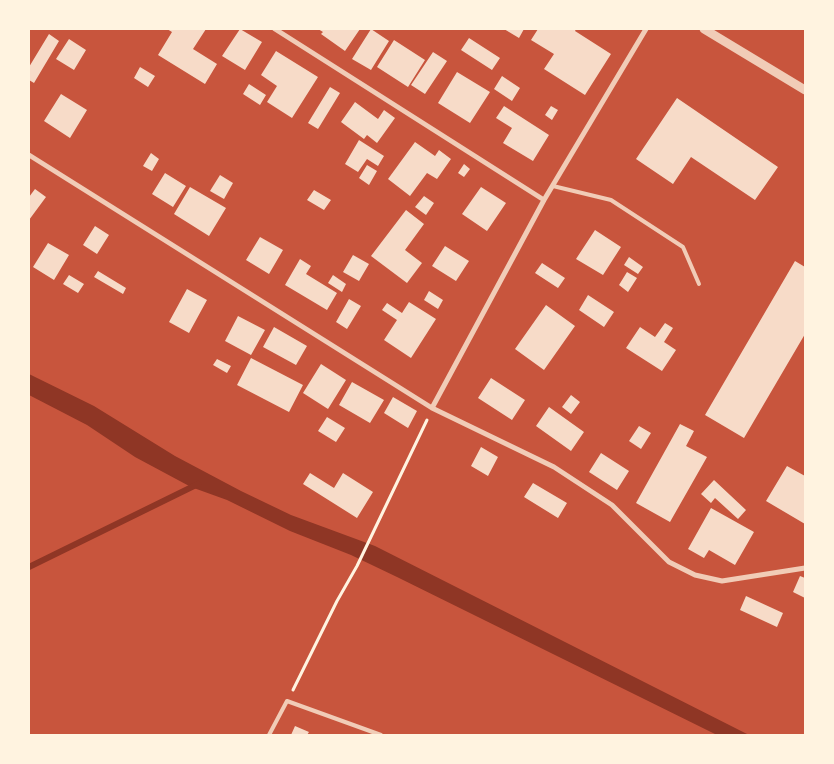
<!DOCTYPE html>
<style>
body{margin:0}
#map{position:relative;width:834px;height:764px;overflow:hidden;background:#c8553d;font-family:Roboto,sans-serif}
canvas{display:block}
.frame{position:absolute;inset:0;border:30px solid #fff3e0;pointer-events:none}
</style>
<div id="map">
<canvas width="834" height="764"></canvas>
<div class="frame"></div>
</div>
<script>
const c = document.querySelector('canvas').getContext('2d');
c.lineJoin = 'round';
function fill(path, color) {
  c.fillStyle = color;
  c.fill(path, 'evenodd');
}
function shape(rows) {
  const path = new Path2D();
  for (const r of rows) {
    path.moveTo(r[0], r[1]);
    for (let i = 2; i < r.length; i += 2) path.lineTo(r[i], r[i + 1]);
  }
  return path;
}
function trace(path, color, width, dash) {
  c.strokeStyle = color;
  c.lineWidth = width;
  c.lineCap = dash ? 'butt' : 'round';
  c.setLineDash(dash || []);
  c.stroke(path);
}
fill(shape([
 [29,374,94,406,175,456,241,491,291,515,375,546,749,735,717,735,397,577,351,555,290,531,227,500,191,487,135,457,87,425,29,395]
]), '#8f3625');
trace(shape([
 [29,567,198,484]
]), '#8f3625', 6);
fill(shape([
 [167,29,206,29,193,49,217,64,205,84,158,55,172,32],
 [240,29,262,42,245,70,222,56],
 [318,29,360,29,345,51,321,34,323,32],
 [371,29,389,41,371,70,352,59],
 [504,29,524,29,519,38],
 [538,29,576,29,575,31,611,54,585,95,544,69,554,54,531,40],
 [49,34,59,41,34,83,29,80,29,67],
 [469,38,500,58,492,70,461,50],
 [69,39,86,50,74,70,56,59],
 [394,40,425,60,408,87,377,67],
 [276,51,318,77,292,118,267,102,277,86,261,75],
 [433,52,447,61,425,94,411,85],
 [140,67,155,76,148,87,134,78],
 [457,72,490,92,470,123,438,103],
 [502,76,520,88,512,101,494,89],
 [249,84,266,95,260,105,243,94],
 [330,87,340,93,318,129,308,123],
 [61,94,87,110,70,138,44,121],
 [677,98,778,167,755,200,691,157,673,184,636,159],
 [355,102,378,119,384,110,395,118,377,143,367,135,364,139,341,122],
 [504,106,549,135,533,161,503,143,512,128,496,118],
 [551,106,558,110,552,120,545,115],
 [359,140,384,156,378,166,367,159,358,172,345,164],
 [415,142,435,156,439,150,451,159,437,179,427,173,410,196,388,179],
 [151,153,159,159,152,171,143,166],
 [464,164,470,169,464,177,458,173],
 [367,165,377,171,369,185,359,178],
 [165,173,186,186,173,207,152,194],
 [220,175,233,183,224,199,210,191],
 [190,187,226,208,209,236,174,214],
 [481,187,506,203,487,231,462,214],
 [35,189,46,197,29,220,29,197],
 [314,190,331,200,324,210,307,200],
 [424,196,434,203,426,215,415,207],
 [406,210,424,224,405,250,422,263,407,283,371,256],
 [95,226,109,235,97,254,83,245],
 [595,230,621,247,603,275,576,259],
 [260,237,283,250,269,274,246,260],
 [48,243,69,255,54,280,33,267],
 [445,246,469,261,456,281,432,266],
 [353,255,369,264,359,281,343,272],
 [629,257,643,267,638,274,624,265],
 [300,259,311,266,306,274,337,293,327,310,285,285],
 [795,261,805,267,805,334,744,438,705,415],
 [542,263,565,278,558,288,535,273],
 [98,271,126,288,123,294,94,277],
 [627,272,637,278,628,292,619,285],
 [69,275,84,284,78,293,63,284],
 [333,275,346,284,342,292,328,283],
 [187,289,207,300,189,333,169,322],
 [429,291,443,300,438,309,424,300],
 [588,295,614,312,604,327,579,310],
 [349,299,361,306,347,329,336,322],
 [409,302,436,319,411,358,384,340,397,320,382,310,387,303,402,313],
 [546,305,575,326,544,370,515,349],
 [238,316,265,330,251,355,225,341],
 [665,323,673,328,664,342,676,350,662,371,626,348,640,327,655,337],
 [274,327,307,346,296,365,263,347],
 [251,358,303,385,289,412,237,385],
 [217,359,231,366,227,373,213,365],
 [321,364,346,380,328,409,303,393],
 [491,378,525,400,512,420,478,398],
 [352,382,384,400,370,423,339,405],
 [571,395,580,402,571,414,562,407],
 [393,397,417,411,408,428,384,413],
 [549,407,584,432,571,451,536,426],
 [327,417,345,428,336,442,318,431],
 [680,424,694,431,686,446,707,457,670,522,636,503],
 [639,426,651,433,641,449,629,441],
 [481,447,498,457,488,476,471,466],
 [601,453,629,471,617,490,589,472],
 [787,466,805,476,805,524,766,501],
 [310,473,334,488,343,473,373,492,357,518,303,484],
 [714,480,746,510,738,519,715,498,711,503,701,494],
 [533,483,567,503,558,518,524,497],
 [711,508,754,532,735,565,709,550,704,558,688,549],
 [800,576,805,578,805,598,793,592],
 [746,596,783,613,777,627,740,610],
 [295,726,309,732,307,735,291,735]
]), '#f7dbc8');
trace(shape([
 [293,690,337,601,357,566,427,420]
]), '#fff3e0', 3);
trace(shape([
 [553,186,611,200,683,247,699,284],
 [269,735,287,701,381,735]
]), '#f1ccb7', 4);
trace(shape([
 [275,29,544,200],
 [29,155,432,408,554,467,612,505,669,562,695,575,722,581,805,568],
 [432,408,544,200,646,29]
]), '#f1ccb7', 5);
trace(shape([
 [704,29,805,90]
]), '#f1ccb7', 9);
</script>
